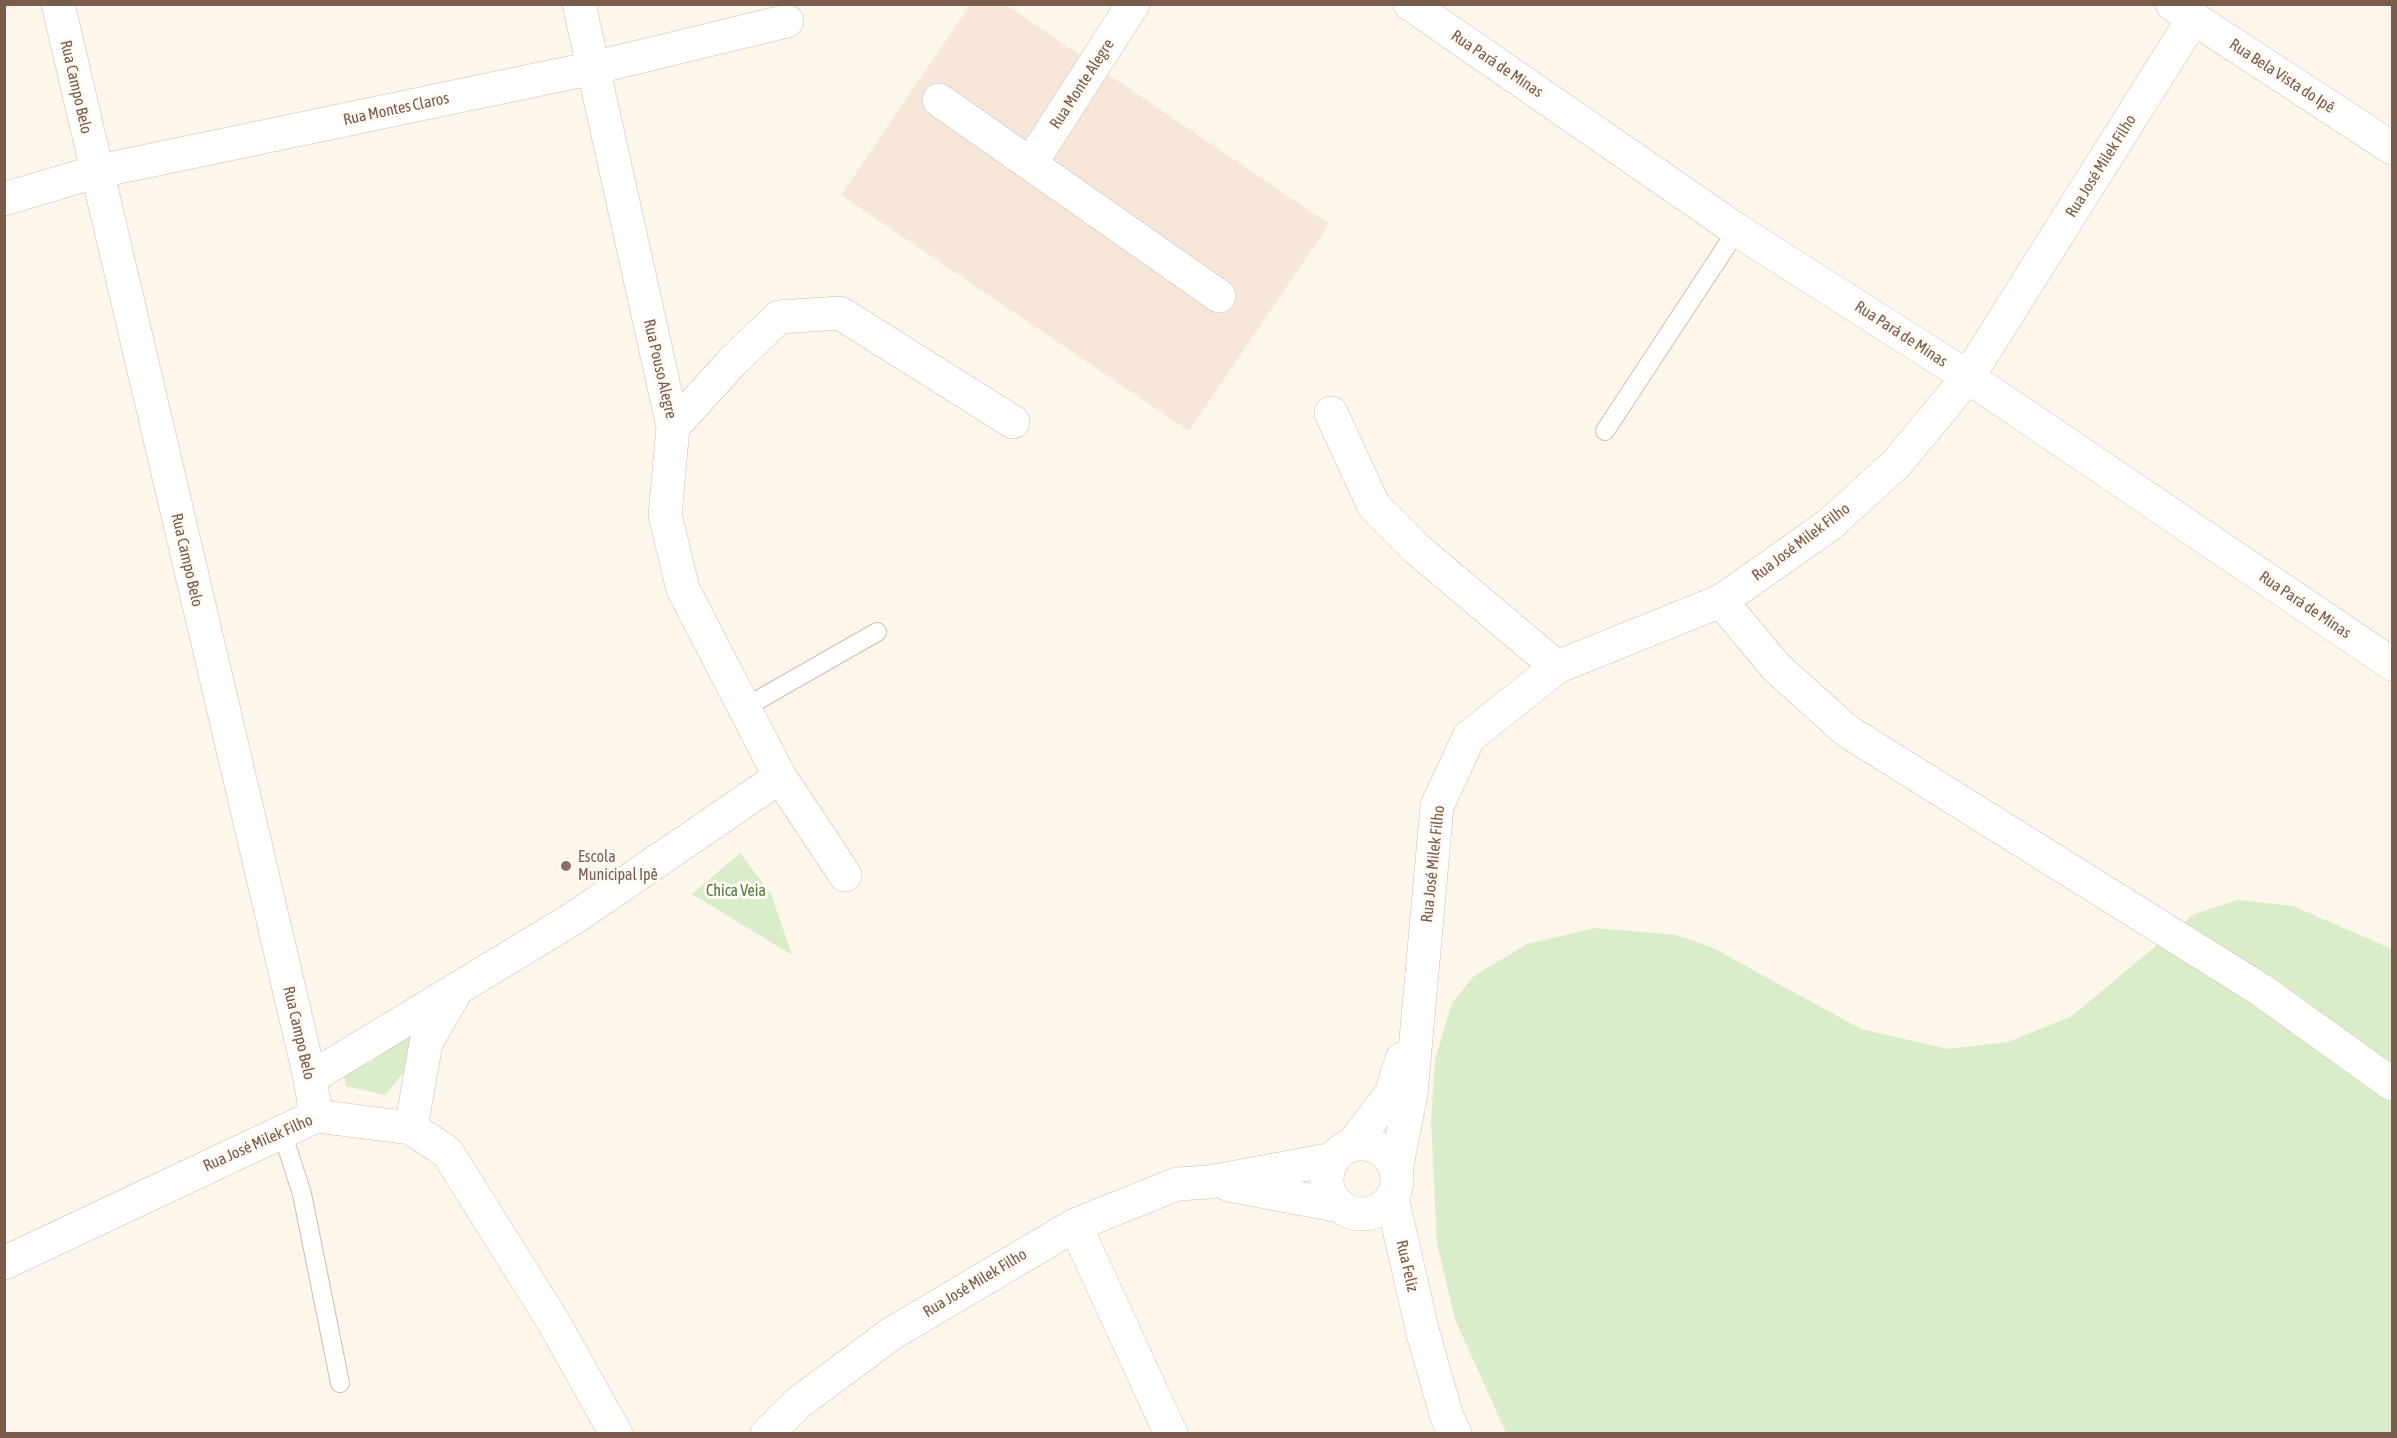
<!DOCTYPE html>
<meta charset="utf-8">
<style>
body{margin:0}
#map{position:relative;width:2397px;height:1438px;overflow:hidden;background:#fdf6eb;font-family:"Asap Condensed",sans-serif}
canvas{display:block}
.frame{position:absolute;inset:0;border:6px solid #7b5b4c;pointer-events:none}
</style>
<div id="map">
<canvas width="2397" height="1438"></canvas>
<div class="frame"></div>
</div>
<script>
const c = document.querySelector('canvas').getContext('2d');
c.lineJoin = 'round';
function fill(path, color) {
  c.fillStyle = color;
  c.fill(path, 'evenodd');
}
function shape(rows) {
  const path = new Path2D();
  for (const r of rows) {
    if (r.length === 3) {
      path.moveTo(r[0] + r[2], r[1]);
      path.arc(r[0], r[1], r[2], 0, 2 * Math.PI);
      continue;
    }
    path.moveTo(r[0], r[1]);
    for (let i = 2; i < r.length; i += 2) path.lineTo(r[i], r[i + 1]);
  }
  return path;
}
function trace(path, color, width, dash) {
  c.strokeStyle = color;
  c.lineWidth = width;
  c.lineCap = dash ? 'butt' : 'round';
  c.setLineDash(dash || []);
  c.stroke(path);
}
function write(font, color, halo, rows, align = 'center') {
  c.font = font + ' "Asap Condensed",sans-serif';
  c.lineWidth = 6;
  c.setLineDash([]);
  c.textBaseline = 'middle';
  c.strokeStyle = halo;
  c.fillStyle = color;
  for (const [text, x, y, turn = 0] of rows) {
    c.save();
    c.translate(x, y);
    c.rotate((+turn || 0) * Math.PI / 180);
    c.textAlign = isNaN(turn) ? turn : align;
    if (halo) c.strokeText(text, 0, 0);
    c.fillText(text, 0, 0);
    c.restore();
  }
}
fill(shape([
 [970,5,1006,5,1329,224,1189,431,841,195]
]), '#f6e7d9');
fill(shape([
 [740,853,771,894,792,955,692,894],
 [2238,900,2293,906,2392,949,2392,1433,1506,1433,1455,1319,1437,1243,1431,1121,1435,1060,1452,1003,1474,976,1527,944,1595,928,1677,935,1713,948,1861,1029,1948,1049,2008,1042,2072,1016,2194,914],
 [423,1027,411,1064,385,1095,346,1086,344,1075,371,1062,404,1035]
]), '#d8edc8');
const lane = shape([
 [1605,431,1737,230],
 [744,708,877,632],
 [282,1132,302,1194,340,1383]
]);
const street = shape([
 [58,4,310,1078,316,1116],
 [579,4,673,427,665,515,683,589,780,777,845,875],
 [1410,4,1737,230,1968,377,2392,664],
 [2172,4,2392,148],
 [939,100,1219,296],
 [1031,163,1133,4],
 [4,199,95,172,593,68,787,21],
 [1331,413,1374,506,1418,550,1557,667],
 [673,427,733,361,779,317,840,313,1013,422],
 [1721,601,1777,668,1847,731,2261,990,2392,1084],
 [310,1078,574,918,780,777],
 [411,1128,426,1043,453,996],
 [1353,1144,1391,1094,1402,1059],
 [1396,1170,1411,1094,1437,806,1469,737,1557,667,1721,601,1829,525,1896,464,1968,377,2193,19],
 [1075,1225,1171,1434]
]);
const secondary = shape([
 [1362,1179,35],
 [1229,1185,1340,1206],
 [1392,1198,1423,1333,1447,1417,1455,1434],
 [4,1263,316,1116,411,1128,447,1152,553,1321,616,1434],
 [767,1434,798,1403,891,1334,1075,1225,1177,1184,1209,1182,1334,1159]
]);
trace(lane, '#d2bdaf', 20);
trace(street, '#d2bdaf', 34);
trace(secondary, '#d7bfaf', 34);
trace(lane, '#fff', 18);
trace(street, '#fff', 33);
trace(secondary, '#fff', 33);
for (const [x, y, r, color] of [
 [566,866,6,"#8d6e63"]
]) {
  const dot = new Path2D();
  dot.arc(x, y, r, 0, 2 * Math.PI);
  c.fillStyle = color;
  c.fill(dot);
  trace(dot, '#fffaf3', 2);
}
write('16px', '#7b5b4c', '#fffaf3', [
 ["Rua Pará de Minas",1497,64,34],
 ["Rua Bela Vista do Ipê",2282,76,33],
 ["Rua Monte Alegre",1082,84,-57],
 ["Rua Campo Belo",76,87,77],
 ["Rua Montes Claros",396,109,-12],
 ["Rua José Milek Filho",2101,166,-58],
 ["Rua Pará de Minas",1901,334,33],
 ["Rua Pouso Alegre",660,369,77],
 ["Rua José Milek Filho",1801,542,-37],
 ["Rua Campo Belo",187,560,77],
 ["Rua Pará de Minas",2305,605,34],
 ["Rua José Milek Filho",1433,864,-84],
 ["Rua Campo Belo",299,1033,77],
 ["Rua José Milek Filho",258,1143,-24],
 ["Rua Feliz",1407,1266,77],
 ["Rua José Milek Filho",975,1283,-31]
]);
write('16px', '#785e54', '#fffaf3', [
 ["Escola",578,857],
 ["Municipal Ipê",578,875]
], 'left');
write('16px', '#537b40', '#fffaf3', [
 ["Chica Veia",736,891]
]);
</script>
